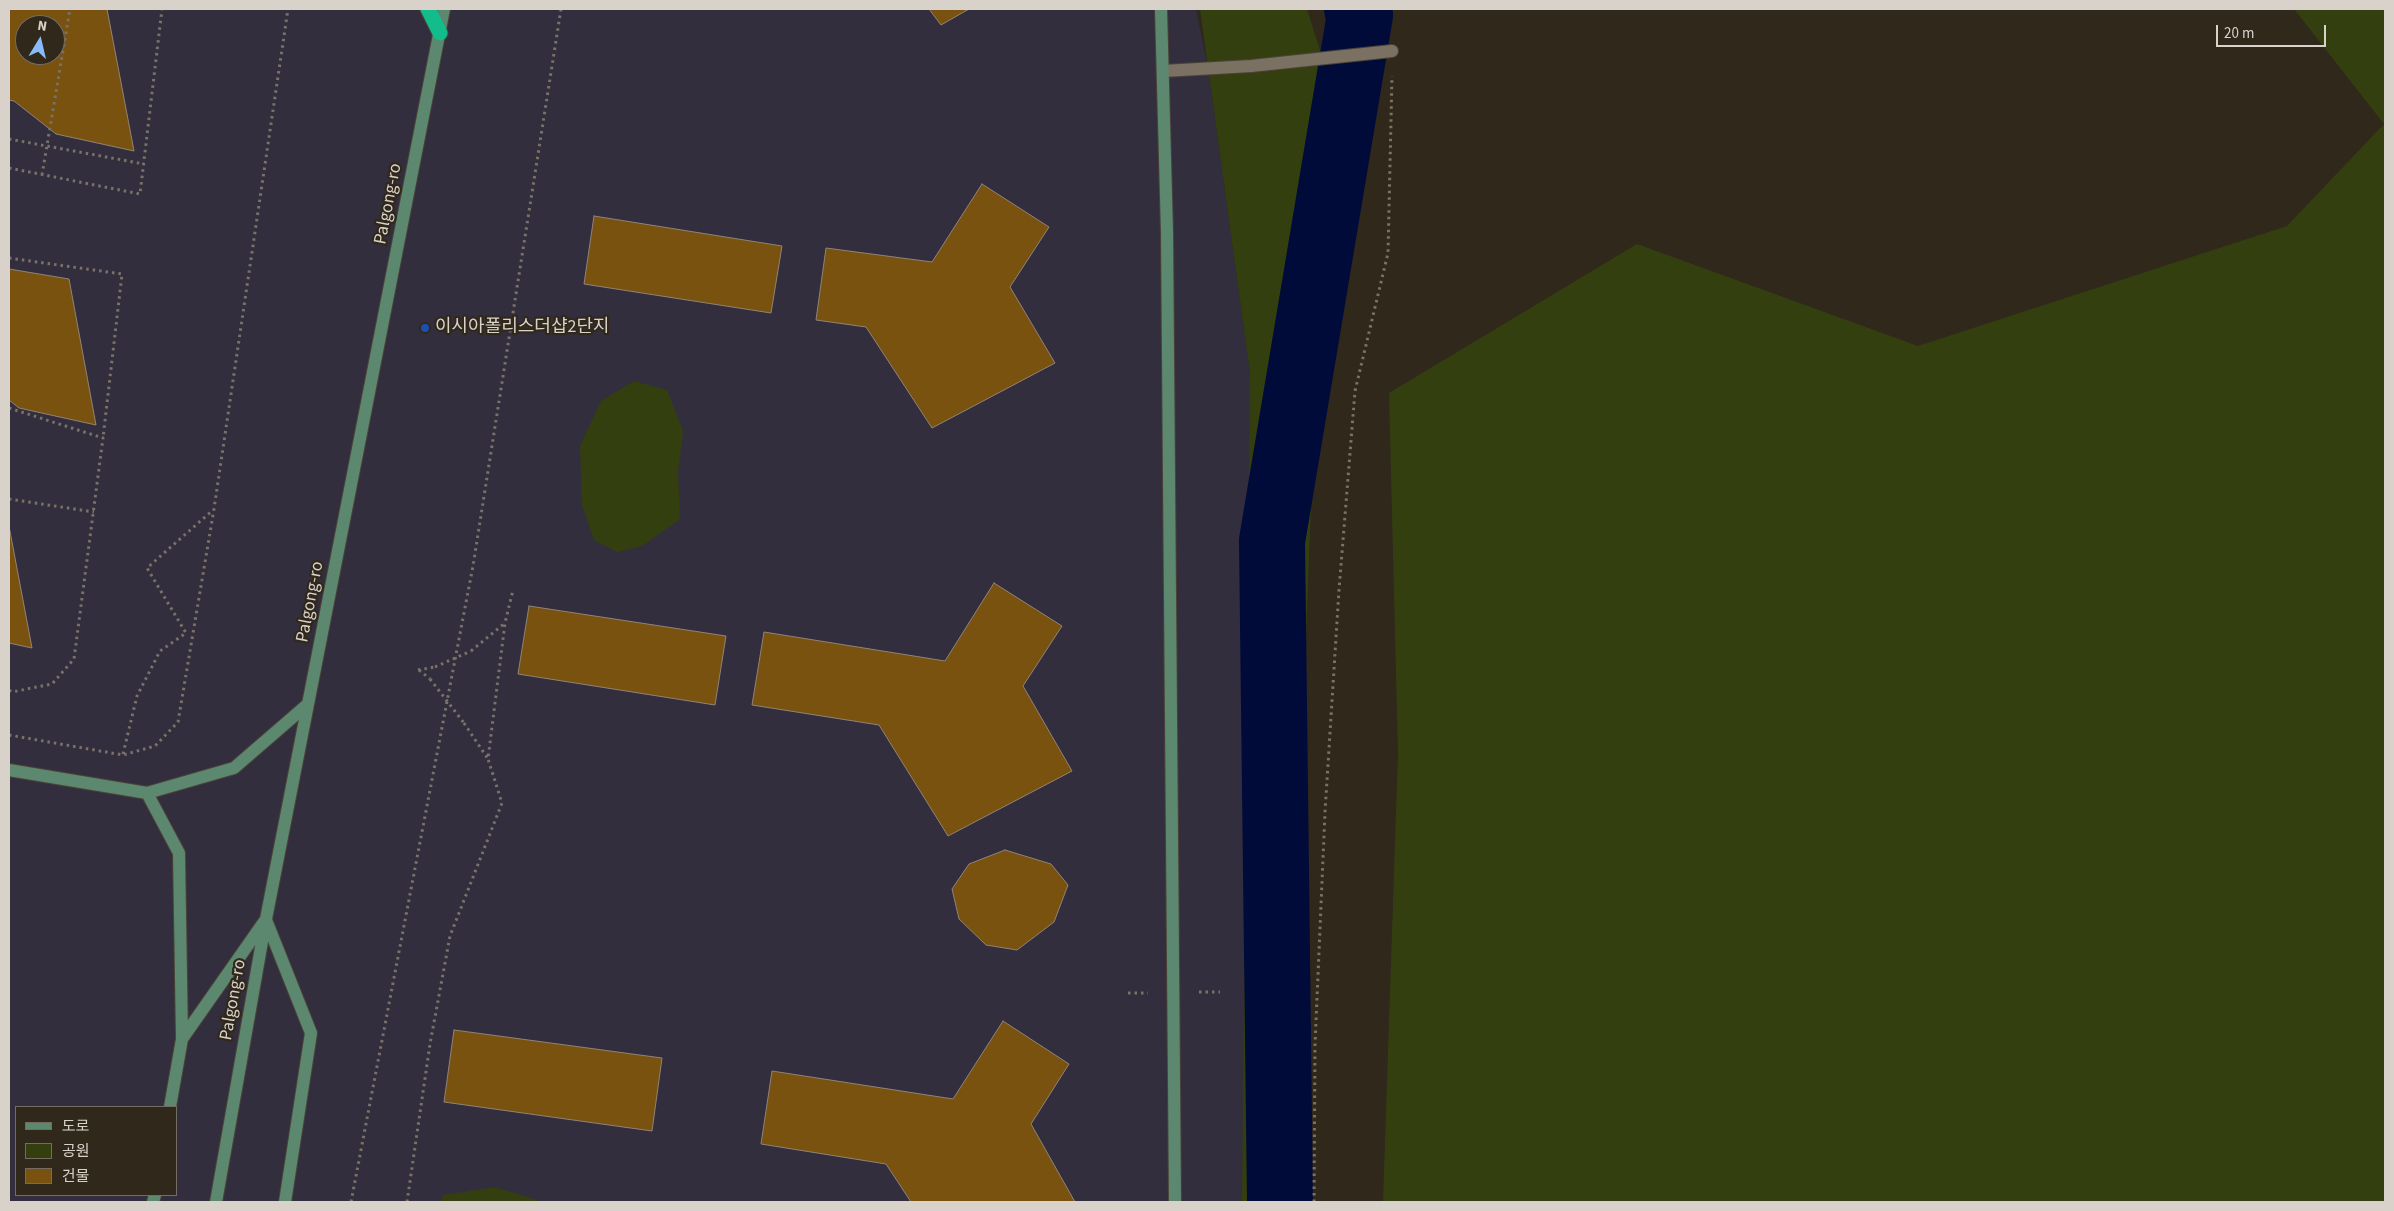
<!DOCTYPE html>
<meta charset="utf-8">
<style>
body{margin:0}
#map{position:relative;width:2394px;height:1211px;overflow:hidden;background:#31281c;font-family:"Source Sans 3","Noto Sans KR",sans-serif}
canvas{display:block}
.frame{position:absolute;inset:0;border:10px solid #d8d2ca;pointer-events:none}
.legend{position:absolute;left:15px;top:1106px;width:162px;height:90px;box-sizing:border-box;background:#31281c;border:1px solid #746c62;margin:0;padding:6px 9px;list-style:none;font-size:15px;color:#d8d2ca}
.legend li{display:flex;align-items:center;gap:10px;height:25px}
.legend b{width:25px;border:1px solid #746c62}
.north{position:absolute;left:15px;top:15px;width:50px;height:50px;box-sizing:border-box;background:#31281c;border:1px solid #746c62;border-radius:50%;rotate:9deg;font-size:14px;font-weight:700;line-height:20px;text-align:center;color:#d8d2ca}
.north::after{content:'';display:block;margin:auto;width:18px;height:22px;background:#87bbfb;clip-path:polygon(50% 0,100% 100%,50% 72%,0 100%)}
.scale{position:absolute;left:2216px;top:25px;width:110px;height:22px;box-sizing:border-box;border:2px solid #d8d2ca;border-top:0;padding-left:6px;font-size:15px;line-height:18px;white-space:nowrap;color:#d8d2ca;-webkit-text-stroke:4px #31281c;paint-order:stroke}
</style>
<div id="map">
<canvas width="2394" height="1211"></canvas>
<div class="frame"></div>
<ul class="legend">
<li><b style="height:6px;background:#5c886f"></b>도로</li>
<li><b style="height:14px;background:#343f10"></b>공원</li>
<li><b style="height:14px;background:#7a5210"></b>건물</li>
</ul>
<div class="north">N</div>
<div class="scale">20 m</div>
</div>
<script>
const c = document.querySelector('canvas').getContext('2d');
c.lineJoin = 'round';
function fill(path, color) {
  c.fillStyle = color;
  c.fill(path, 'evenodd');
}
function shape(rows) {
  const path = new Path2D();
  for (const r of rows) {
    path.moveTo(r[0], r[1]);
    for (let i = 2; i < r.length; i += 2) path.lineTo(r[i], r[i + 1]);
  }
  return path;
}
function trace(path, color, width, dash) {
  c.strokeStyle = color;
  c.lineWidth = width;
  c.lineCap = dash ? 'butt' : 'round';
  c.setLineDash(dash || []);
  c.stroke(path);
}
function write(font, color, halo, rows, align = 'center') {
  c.font = font + ' "Source Sans 3","Noto Sans KR",sans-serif';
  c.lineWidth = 4.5;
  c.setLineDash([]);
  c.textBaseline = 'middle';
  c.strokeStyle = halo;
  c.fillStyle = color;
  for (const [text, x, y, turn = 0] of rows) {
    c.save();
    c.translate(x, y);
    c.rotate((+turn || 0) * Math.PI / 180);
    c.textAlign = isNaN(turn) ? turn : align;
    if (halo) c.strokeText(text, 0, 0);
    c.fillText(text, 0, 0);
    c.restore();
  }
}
fill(shape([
 [9,9,1196,9,1208,68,1250,373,1254,1202,9,1202],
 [25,25,55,25,55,55,25,55],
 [16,1107,176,1107,176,1195,16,1195]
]), '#332e3e');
fill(shape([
 [1200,9,1307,9,1328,76,1285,1165,1288,1202,1242,1202,1250,373],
 [2294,9,2385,9,2385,1202,1383,1202,1398,753,1389,393,1637,244,1918,346,2287,226,2384,124],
 [634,381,667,390,683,431,678,472,680,519,642,546,617,552,594,540,582,505,580,446,601,401],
 [495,1187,543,1202,441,1202,443,1195]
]), '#343f10');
trace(shape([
 [1280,1202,1272,541,1360,15,1357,9]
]), '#000b39', 66);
const building = shape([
 [9,9,107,9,134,151,56,134,14,101,9,100,9,9],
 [25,25,55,25,55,55,25,55,25,25],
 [929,9,969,9,941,25,929,9],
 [982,184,1049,227,1010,287,1055,363,932,428,866,327,816,320,826,248,932,262,982,184],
 [594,216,782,246,771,313,584,284,594,216],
 [9,269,69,279,96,425,19,408,9,400,9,269],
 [9,526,32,648,9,643,9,526],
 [994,583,1062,626,1023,686,1072,771,948,836,879,725,752,705,764,632,945,661,994,583],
 [529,606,726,636,715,705,518,674,529,606],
 [1005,850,1051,864,1068,885,1054,922,1017,950,986,945,959,919,952,889,969,864,1005,850],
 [1003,1021,1069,1064,1031,1124,1075,1202,911,1202,886,1164,761,1144,772,1071,953,1099,1003,1021],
 [454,1030,662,1058,652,1131,444,1102,454,1030]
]);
fill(building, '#7a5210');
trace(building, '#8f8477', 1);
const lane = shape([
 [1163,71,1251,66,1392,51]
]);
const secondary = shape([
 [1161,9,1167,233,1175,1202],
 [9,770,147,793,234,768,308,704],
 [147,793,179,853,182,1039,170,1107],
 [266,920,311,1033,285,1202],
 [182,1039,264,922],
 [153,1202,155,1195],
 [216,1202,266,919,444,9]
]);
const highway = shape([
 [428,9,440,33]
]);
trace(lane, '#4b4339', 14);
trace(secondary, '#4b4339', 14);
trace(highway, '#4b4339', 17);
trace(shape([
 [9,139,144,164],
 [9,168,140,194,162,9],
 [42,175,70,9],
 [9,258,122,274,103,438],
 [9,408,103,438,74,659,52,684,12,692,9,690],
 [9,499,94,512],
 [471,651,505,623],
 [418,670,435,667],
 [419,670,430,679],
 [464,723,488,759],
 [9,735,123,755,155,746,178,722,214,509,288,9],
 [123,754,137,696,160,651,186,633,147,568,213,510],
 [1199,992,1220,992],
 [1128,993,1148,993],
 [351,1202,473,566,561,9],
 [407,1202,430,1044,450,936,502,803,488,759,505,623,513,590],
 [1314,1202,1315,1045,1325,812,1339,590,1355,391,1388,253,1392,76]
]), '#7a7268', 3, [2.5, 4]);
trace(lane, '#7b7163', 12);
trace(secondary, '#5c886f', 12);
trace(highway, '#12bc8b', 15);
trace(shape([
 [435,667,471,651],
 [430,679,464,723]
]), '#7a7268', 3, [2.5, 4]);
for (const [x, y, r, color] of [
 [425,328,5,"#1a4fb4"]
]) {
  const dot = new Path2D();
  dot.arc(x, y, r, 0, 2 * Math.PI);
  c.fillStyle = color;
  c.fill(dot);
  trace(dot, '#31281c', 2);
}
write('18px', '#d8d2ca', '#31281c', [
 ["Palgong-ro",389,204,-79],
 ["Palgong-ro",311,602,-79],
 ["Palgong-ro",234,1000,-80]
]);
write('18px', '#d8d2ca', '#31281c', [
 ["이시아폴리스더샵2단지",435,328]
], 'left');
</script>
